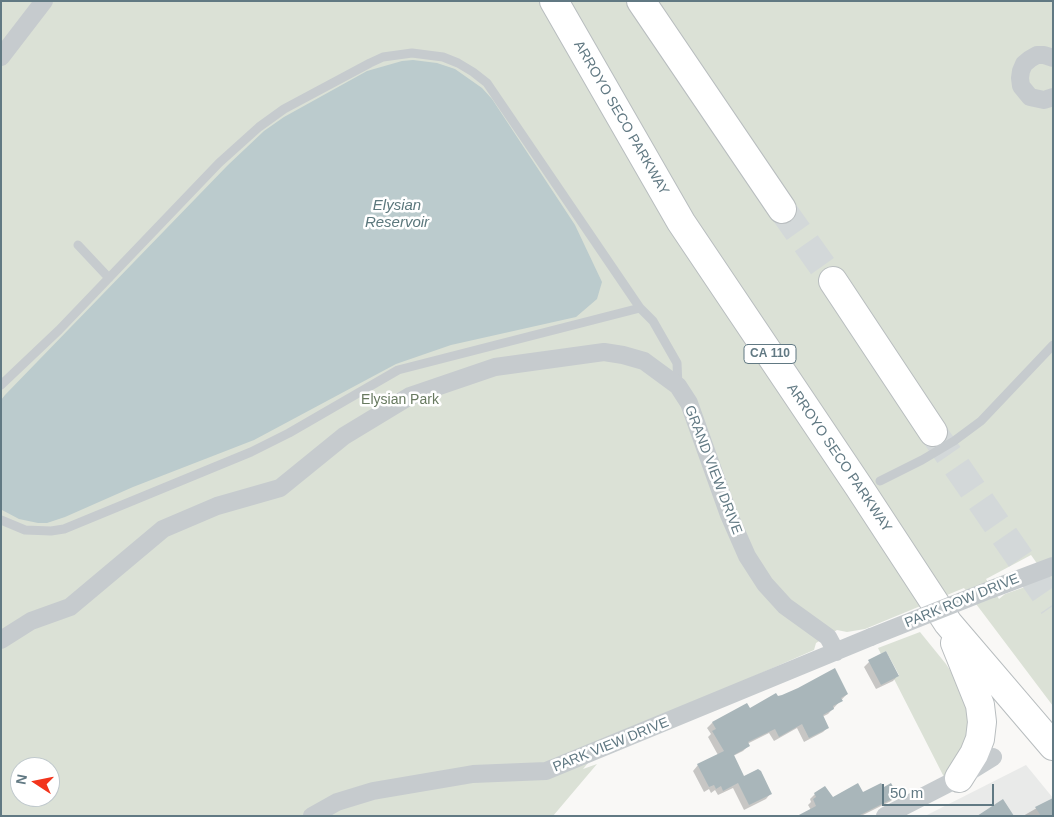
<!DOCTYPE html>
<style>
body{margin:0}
#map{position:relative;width:1054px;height:817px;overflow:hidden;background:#f9f8f6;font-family:Helvetica,sans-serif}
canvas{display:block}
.frame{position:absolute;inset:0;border:2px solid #617983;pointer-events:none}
.north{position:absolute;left:10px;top:757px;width:50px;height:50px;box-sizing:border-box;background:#fff;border:1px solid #c0c9cd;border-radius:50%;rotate:281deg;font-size:14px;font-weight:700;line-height:20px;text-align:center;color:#617983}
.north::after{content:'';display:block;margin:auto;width:18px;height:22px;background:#f2341c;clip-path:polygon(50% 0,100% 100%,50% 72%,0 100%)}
.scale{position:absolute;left:882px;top:784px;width:112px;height:22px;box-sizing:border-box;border:2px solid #617983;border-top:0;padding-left:6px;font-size:15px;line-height:18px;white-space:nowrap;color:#617983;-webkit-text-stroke:4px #fff;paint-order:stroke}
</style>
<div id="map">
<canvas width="1054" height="817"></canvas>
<div class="frame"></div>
<div class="north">N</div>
<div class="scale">50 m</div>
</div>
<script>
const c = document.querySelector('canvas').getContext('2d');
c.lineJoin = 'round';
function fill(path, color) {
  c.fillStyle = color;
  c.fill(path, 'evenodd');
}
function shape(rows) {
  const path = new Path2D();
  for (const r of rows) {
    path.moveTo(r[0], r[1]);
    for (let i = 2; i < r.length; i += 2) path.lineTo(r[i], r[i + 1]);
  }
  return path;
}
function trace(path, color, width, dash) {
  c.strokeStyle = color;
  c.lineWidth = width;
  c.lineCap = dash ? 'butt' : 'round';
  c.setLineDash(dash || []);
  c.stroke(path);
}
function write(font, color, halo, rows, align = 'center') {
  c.font = font + ' Helvetica,sans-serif';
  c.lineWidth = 5;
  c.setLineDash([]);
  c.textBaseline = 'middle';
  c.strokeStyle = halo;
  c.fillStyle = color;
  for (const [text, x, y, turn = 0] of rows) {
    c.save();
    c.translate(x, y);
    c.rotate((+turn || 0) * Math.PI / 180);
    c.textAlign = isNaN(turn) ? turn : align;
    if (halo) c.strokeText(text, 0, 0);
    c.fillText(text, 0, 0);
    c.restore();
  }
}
fill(shape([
 [1026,765,1053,798,1053,816,925,816]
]), '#e9eae9');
fill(shape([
 [1,1,1053,1,1053,706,964,588,865,629,847,632,837,630,816,643,814,650,606,741,583,769,597,764,553,816,1,816],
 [1031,555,1048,579,1005,594,999,599,986,579],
 [20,767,50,767,50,797,20,797],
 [920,632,946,664,968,698,973,720,966,752,944,777,894,679,899,675,886,651,881,654,878,648]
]), '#dbe1d6');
fill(shape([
 [413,60,437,63,455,69,482,88,492,99,575,225,602,282,597,299,576,317,451,345,396,364,254,440,133,487,65,517,47,523,38,523,19,519,2,510,1,400,5,395,228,165,264,131,284,117,367,71,402,61]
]), '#bbcbcd');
fill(shape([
 [869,662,898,675,893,681,876,689,864,667],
 [847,694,828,714,822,717,828,727,823,732,804,742,797,728,774,741,769,733,747,744,748,746,743,751,733,756,744,778,771,793,766,799,744,810,733,788,718,795,715,790,711,793,709,789,704,792,693,771,698,765,718,755,708,737,711,734,707,728,712,723,747,705,749,709,777,697],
 [883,789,896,795,891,801,861,816,799,816,811,810,808,805,811,802,810,799,815,794,833,798],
 [1049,801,1053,816,1023,816]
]), '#0003');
fill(shape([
 [886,651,899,676,881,685,868,660],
 [835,668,848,694,841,698,843,701,833,706,834,709,823,715,829,728,809,738,802,724,779,737,775,729,748,742,750,746,734,755,744,776,758,769,761,771,772,794,749,805,738,783,723,791,721,786,716,789,714,785,709,787,697,764,724,751,712,731,716,729,712,722,747,703,750,708,776,693,778,696,782,695,798,688],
 [858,783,863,792,881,783,884,787,891,783,898,796,858,816,797,816,816,806,813,799,816,797,814,793,825,786,833,797],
 [1053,798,1053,816,1041,816,1035,807],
 [1003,799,1014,816,977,816]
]), '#a9b6ba');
trace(shape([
 [782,209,833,281],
 [933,432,1053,606]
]), '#d3d8d9', 28, [28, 14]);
const motorway = shape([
 [554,1,681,222,859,487,948,623,1053,746],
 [641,1,782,209],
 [833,281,933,432],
 [955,643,980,705,982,722,980,739,974,754,959,778]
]);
trace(motorway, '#b8bdbf', 30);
trace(shape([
 [78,245,109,278],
 [1,385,59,330,219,163,259,127,284,109,370,63,383,57,412,53,443,57,458,63,473,72,487,83,640,308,653,321,677,363,678,386],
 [880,481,922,460,954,441,981,421,1053,345],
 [1,520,25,530,51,531,64,529,251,452,289,433,398,370,640,308]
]), '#c6cbce', 9);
trace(shape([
 [1,57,44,1],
 [1053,58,1044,55,1037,55,1030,59,1024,64,1021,71,1020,78,1021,86,1030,97,1044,100,1053,97],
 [992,589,1053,566],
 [1,640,31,621,70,607,163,529,217,506,280,488,344,436,410,396,495,367,604,352,623,355,644,361,678,386,689,403,729,515,747,556,765,584,785,606,828,637,836,652],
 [312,816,337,802,373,791,473,774,546,771,871,637],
 [885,816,959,778,993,757]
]), '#c6cbce', 18);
trace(motorway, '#fff', 28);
trace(shape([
 [871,637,992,589]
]), '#c6cbce', 18);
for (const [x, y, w] of [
 [770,354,52]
]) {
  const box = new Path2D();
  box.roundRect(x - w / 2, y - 9.5, w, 19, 4);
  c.fillStyle = '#fff';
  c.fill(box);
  trace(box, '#617983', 1);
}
write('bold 12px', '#617983', null, [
 ["CA 110",770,354]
]);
write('14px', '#617983', '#fff', [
 ["ARROYO SECO PARKWAY",621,118,60],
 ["ARROYO SECO PARKWAY",839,458,56],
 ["GRAND VIEW DRIVE",713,470,69],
 ["PARK ROW DRIVE",962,601,-22],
 ["PARK VIEW DRIVE",611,745,-22]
]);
write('14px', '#687a60', '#fff', [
 ["Elysian Park",400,400]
]);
write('italic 15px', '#5c787d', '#fff', [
 ["Elysian",397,206],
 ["Reservoir",397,223]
]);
</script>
